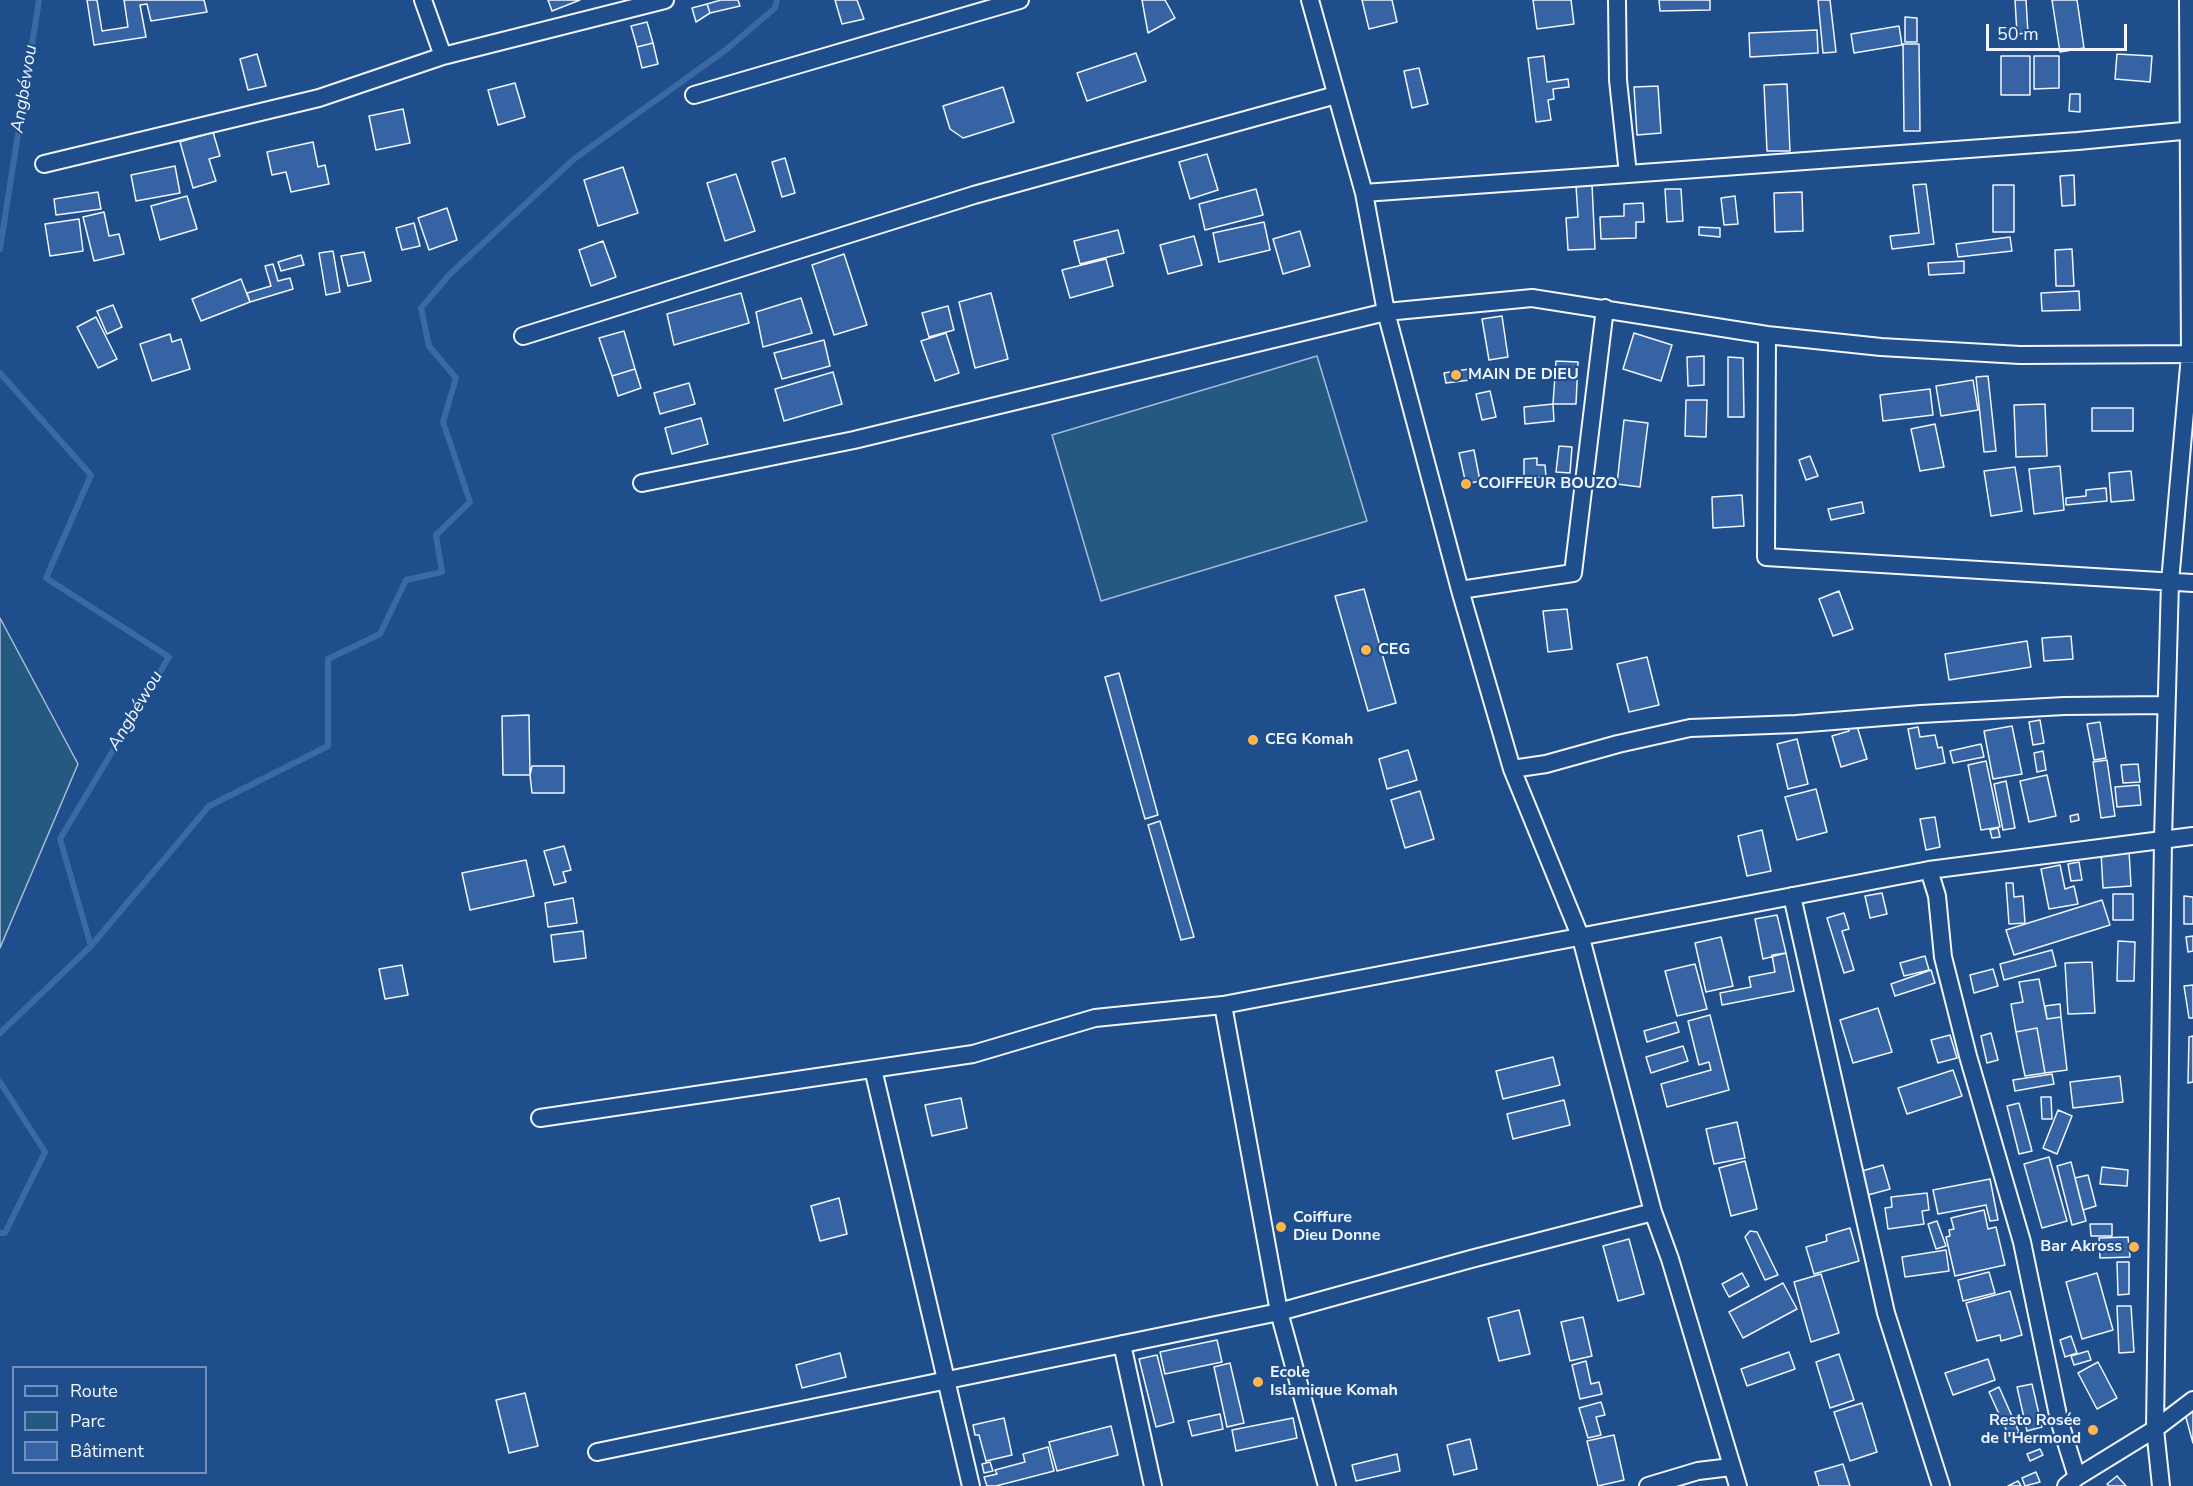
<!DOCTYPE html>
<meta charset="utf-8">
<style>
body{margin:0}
#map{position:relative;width:2193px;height:1486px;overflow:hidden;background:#1f4e8c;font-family:"Nunito Sans",sans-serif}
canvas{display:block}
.legend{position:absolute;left:12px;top:1366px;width:195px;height:108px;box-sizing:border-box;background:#1f4e8c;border:2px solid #7391ba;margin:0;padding:8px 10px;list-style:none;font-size:18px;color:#f2f6ff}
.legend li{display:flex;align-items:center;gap:12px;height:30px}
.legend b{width:30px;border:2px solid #7391ba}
.scale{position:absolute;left:1986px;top:24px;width:141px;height:27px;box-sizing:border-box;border:3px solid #f2f6ff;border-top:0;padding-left:8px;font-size:18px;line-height:21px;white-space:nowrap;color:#f2f6ff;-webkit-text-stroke:4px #1f4e8c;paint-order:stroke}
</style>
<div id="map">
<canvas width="2193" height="1486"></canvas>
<ul class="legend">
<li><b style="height:8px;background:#1f4e8c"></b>Route</li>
<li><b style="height:16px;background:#245a82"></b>Parc</li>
<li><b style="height:16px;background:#3563a3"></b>Bâtiment</li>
</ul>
<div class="scale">50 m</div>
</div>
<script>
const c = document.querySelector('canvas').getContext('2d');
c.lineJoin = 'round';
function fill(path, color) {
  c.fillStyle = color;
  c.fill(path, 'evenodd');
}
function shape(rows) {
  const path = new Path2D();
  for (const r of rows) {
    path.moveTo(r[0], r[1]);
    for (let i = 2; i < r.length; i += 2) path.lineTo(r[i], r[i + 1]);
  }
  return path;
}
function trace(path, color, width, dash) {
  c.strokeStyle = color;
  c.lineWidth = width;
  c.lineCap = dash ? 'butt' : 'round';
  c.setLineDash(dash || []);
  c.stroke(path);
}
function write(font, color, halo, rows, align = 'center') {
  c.font = font + ' "Nunito Sans",sans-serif';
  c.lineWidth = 4.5;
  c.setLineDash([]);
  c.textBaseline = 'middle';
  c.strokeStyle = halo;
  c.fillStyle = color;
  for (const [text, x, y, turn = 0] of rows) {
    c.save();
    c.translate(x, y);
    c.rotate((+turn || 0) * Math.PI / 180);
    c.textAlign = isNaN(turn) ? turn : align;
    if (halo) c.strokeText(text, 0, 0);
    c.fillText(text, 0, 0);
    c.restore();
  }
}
const green = shape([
 [1317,356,1367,521,1101,601,1052,435,1317,356],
 [0,618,78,764,0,948,0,618]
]);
fill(green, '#245a82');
trace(green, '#a8bbd7', 1.5);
trace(shape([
 [0,249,39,0],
 [0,373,91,475,46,578,169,657,60,839,91,946,0,1033],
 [91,946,209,806,328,746,328,659,380,634,406,580,442,572,436,535,470,502,443,422,456,378,429,346,421,308,450,274,574,159,727,49,775,8,777,0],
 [0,1082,45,1152,5,1233,0,1233]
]), '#3b69a3', 6);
const building = shape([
 [87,0,97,0,102,31,128,27,124,0,204,0,207,12,151,21,147,4,140,5,146,37,94,45,87,0],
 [548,0,580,0,552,11,548,0],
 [721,0,738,0,740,6,710,13,707,4,721,0],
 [835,0,857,0,864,19,842,24,835,0],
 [1142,0,1165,0,1175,18,1148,33,1142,0],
 [1362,0,1392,0,1397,22,1369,29,1362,0],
 [1533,0,1571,0,1574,24,1537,29,1533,0],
 [1659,0,1710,0,1710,10,1660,11,1659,0],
 [1818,0,1830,0,1836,52,1823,53,1818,0],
 [2015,0,2026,0,2028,33,2017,34,2015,0],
 [2052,0,2077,0,2084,48,2060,52,2052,0],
 [707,4,710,13,696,22,692,8,707,4],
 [1905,17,1917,18,1917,42,1905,42,1905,17],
 [647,22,653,43,637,47,631,26,647,22],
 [1899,26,1902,45,1854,53,1851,34,1899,26],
 [1817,30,1818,53,1750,57,1749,33,1817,30],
 [653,43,658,64,642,68,637,47,653,43],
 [1903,44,1919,44,1920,131,1904,131,1903,44],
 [1136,53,1146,81,1087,101,1077,73,1136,53],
 [257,54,266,86,248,90,240,59,257,54],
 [2117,54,2152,56,2150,82,2115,79,2117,54],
 [1544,56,1547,82,1568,79,1569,87,1553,89,1554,99,1548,100,1551,120,1536,122,1528,58,1544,56],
 [2001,56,2030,56,2030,95,2001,95,2001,56],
 [2034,56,2059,56,2059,88,2034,89,2034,56],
 [1419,68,1428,104,1412,108,1404,71,1419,68],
 [515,83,525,117,498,125,488,90,515,83],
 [1787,84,1790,151,1767,151,1764,85,1787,84],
 [1658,86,1661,133,1637,135,1634,87,1658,86],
 [1003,87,1014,122,963,138,950,129,943,106,1003,87],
 [2070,94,2080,94,2080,112,2069,111,2070,94],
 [403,109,410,143,376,150,369,116,403,109],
 [213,132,220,156,209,159,216,181,193,188,180,142,213,132],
 [313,142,318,167,325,165,329,184,291,192,286,172,272,175,267,152,313,142],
 [1207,154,1218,190,1190,199,1179,162,1207,154],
 [785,158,795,193,782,197,772,162,785,158],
 [175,166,180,193,136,201,131,175,175,166],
 [623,167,638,213,598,226,584,180,623,167],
 [736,174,755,231,725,241,707,183,736,174],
 [2074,175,2075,205,2062,206,2060,176,2074,175],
 [1592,184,1595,249,1568,250,1566,218,1578,217,1576,185,1592,184],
 [1926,184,1934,244,1892,249,1890,236,1919,233,1913,185,1926,184],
 [1993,185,2014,185,2014,232,1993,232,1993,185],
 [1256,189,1263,215,1205,230,1199,204,1256,189],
 [1665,189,1681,189,1683,221,1667,222,1665,189],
 [98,192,101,209,56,215,54,199,98,192],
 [1802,192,1803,231,1775,232,1774,193,1802,192],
 [187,196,197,229,160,240,151,206,187,196],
 [1735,196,1738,224,1724,225,1721,198,1735,196],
 [1643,203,1644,222,1636,222,1636,238,1601,239,1600,217,1624,216,1624,204,1643,203],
 [447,208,457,240,429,250,418,218,447,208],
 [104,212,109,236,119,234,124,254,94,261,83,217,104,212],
 [79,219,83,251,50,256,45,224,79,219],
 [1264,222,1270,250,1219,262,1213,233,1264,222],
 [414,223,420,246,402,250,396,228,414,223],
 [1699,227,1720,228,1720,237,1699,235,1699,227],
 [1118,230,1124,253,1080,264,1074,241,1118,230],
 [1300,231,1310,266,1283,274,1273,239,1300,231],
 [1194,236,1202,265,1168,274,1160,245,1194,236],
 [2010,237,2012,251,1958,257,1956,244,2010,237],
 [603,241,616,277,591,286,579,250,603,241],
 [2072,249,2074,286,2056,286,2055,250,2072,249],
 [333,251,340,292,326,295,319,253,333,251],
 [364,252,371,281,348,286,341,256,364,252],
 [844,254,867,325,834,335,812,265,844,254],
 [301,255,304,265,281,271,278,262,301,255],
 [1106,259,1113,286,1070,298,1062,270,1106,259],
 [1964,261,1964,273,1929,275,1928,263,1964,261],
 [273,264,278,281,290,278,293,289,250,302,247,293,271,286,265,266,273,264],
 [241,279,250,302,201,321,192,299,241,279],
 [2079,291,2080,310,2042,311,2041,293,2079,291],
 [741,293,749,323,674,345,667,314,741,293],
 [991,293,1008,359,975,368,959,302,991,293],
 [801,298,812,333,763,347,756,312,801,298],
 [113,305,122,327,107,334,97,311,113,305],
 [948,306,954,330,929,337,922,313,948,306],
 [1502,316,1508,357,1489,360,1482,319,1502,316],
 [96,317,117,359,98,368,77,327,96,317],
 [624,331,635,369,612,376,599,338,624,331],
 [946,333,959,373,935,381,921,341,946,333],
 [1634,333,1672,345,1661,381,1623,369,1634,333],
 [170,334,172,342,181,339,190,369,152,381,140,344,170,334],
 [824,340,830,366,782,379,774,353,824,340],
 [1704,356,1704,385,1688,386,1687,357,1704,356],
 [1728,357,1743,358,1744,417,1728,417,1728,357],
 [1556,361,1578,362,1576,404,1553,404,1556,361],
 [635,369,641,388,618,396,612,376,635,369],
 [1469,369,1470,380,1446,383,1444,373,1469,369],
 [833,372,842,404,784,421,775,389,833,372],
 [1988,376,1996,451,1984,452,1976,377,1988,376],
 [1973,380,1978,410,1941,416,1936,386,1973,380],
 [689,383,695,404,660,414,654,393,689,383],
 [1930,389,1933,415,1883,421,1880,395,1930,389],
 [1490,391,1496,417,1482,420,1476,394,1490,391],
 [1686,400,1707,400,1706,437,1685,436,1686,400],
 [1553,404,1554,421,1525,424,1524,407,1553,404],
 [2045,404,2047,456,2016,457,2014,405,2045,404],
 [2092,408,2133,408,2133,431,2092,431,2092,408],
 [701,418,708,444,672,454,665,428,701,418],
 [1624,420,1648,423,1640,487,1617,484,1624,420],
 [1935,424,1944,467,1920,471,1911,429,1935,424],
 [1559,446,1572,447,1570,473,1556,472,1559,446],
 [1474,450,1480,481,1466,484,1459,453,1474,450],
 [1810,456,1818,476,1806,480,1799,460,1810,456],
 [1537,458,1537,465,1545,465,1546,477,1524,478,1524,459,1537,458],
 [2060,466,2064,510,2034,514,2029,469,2060,466],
 [2015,467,2022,511,1991,516,1984,471,2015,467],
 [2131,471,2134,500,2111,502,2109,473,2131,471],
 [2106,488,2107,501,2066,505,2066,498,2086,496,2086,490,2106,488],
 [1742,495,1744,526,1713,528,1712,497,1742,495],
 [1862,502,1864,513,1831,520,1828,509,1862,502],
 [1364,589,1396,703,1368,711,1335,596,1364,589],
 [1839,591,1853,629,1833,636,1819,599,1839,591],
 [1567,609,1572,649,1548,652,1543,611,1567,609],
 [2071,636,2073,659,2044,661,2042,638,2071,636],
 [2027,641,2031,667,1949,680,1945,654,2027,641],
 [1647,657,1659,705,1629,712,1617,664,1647,657],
 [1119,673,1158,815,1145,819,1105,677,1119,673],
 [529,715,530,775,503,775,502,716,529,715],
 [2040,720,2044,743,2033,745,2029,722,2040,720],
 [2100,722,2106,758,2094,760,2087,724,2100,722],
 [1857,726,1867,759,1841,767,1832,736,1849,731,1848,728,1857,726],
 [2012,726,2022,774,1993,779,1984,731,2012,726],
 [1918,727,1920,737,1935,735,1938,748,1942,747,1945,763,1916,769,1908,729,1918,727],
 [1797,739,1808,784,1788,789,1777,744,1797,739],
 [1981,744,1984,757,1953,763,1950,751,1981,744],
 [1408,750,1417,780,1387,789,1379,759,1408,750],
 [2043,751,2046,770,2037,772,2034,753,2043,751],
 [2107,760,2115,816,2101,818,2093,762,2107,760],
 [1986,761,2000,827,1981,830,1968,765,1986,761],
 [2138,764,2140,782,2123,783,2121,765,2138,764],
 [532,766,564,766,564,793,532,793,530,775,532,766],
 [2047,775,2056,816,2029,822,2020,781,2047,775],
 [2006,781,2015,828,2003,830,1994,784,2006,781],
 [2139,785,2141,805,2117,807,2115,787,2139,785],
 [1816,789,1827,832,1797,840,1785,797,1816,789],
 [1420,791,1434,839,1405,848,1391,800,1420,791],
 [2078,814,2079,820,2071,822,2070,816,2078,814],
 [1935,817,1940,847,1926,850,1920,819,1935,817],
 [1160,821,1194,937,1181,940,1148,825,1160,821],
 [1998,828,2000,837,1992,838,1990,830,1998,828],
 [1762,830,1771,871,1747,876,1738,836,1762,830],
 [564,846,571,870,563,872,566,882,554,885,544,851,564,846],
 [2129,851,2131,886,2103,888,2101,852,2129,851],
 [526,860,534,896,470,910,462,873,526,860],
 [2079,862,2082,880,2071,881,2068,864,2079,862],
 [2060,865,2065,889,2074,886,2078,904,2049,909,2041,869,2060,865],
 [2006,883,2013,883,2014,897,2023,896,2025,923,2009,924,2006,883],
 [1882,893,1887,914,1870,918,1865,896,1882,893],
 [2113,894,2133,894,2133,920,2113,920,2113,894],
 [2184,896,2193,897,2193,924,2184,924,2184,896],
 [573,898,577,923,548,927,545,903,573,898],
 [2102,900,2110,925,2014,955,2006,930,2102,900],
 [1844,913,1849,929,1842,931,1854,970,1844,973,1827,918,1844,913],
 [1777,915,1786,953,1763,959,1755,919,1777,915],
 [583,931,586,958,554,962,551,935,583,931],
 [2193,936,2193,951,2188,952,2186,937,2193,936],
 [1721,937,1733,986,1706,992,1695,943,1721,937],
 [2118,941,2135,942,2134,981,2117,981,2118,941],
 [2052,950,2056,966,2004,980,2000,964,2052,950],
 [1786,953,1794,991,1722,1005,1720,993,1751,987,1749,977,1775,972,1772,955,1786,953],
 [1925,956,1929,970,1904,976,1900,963,1925,956],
 [2092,962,2095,1013,2068,1014,2065,963,2092,962],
 [1695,964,1707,1009,1677,1016,1665,971,1695,964],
 [402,965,408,995,385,999,379,969,402,965],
 [1993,969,1998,986,1974,993,1970,975,1993,969],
 [1931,970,1935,983,1895,996,1891,984,1931,970],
 [2039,979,2047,1019,2061,1017,2067,1070,2045,1073,2037,1028,2016,1032,2011,1004,2023,1002,2019,982,2039,979],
 [2193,985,2193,1018,2189,1018,2184,986,2193,985],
 [2060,1004,2061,1017,2047,1019,2045,1006,2060,1004],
 [1878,1008,1892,1052,1853,1063,1840,1020,1878,1008],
 [1710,1015,1729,1090,1667,1107,1661,1084,1711,1070,1709,1062,1699,1065,1688,1021,1710,1015],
 [1676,1022,1679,1032,1647,1042,1644,1031,1676,1022],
 [2037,1028,2045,1073,2025,1076,2016,1032,2037,1028],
 [1991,1033,1998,1060,1987,1063,1981,1036,1991,1033],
 [1950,1035,1957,1058,1938,1063,1931,1040,1950,1035],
 [2193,1036,2193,1082,2188,1083,2189,1037,2193,1036],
 [1683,1046,1688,1061,1651,1073,1646,1057,1683,1046],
 [1553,1057,1560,1085,1503,1099,1496,1071,1553,1057],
 [1953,1070,1962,1096,1907,1114,1898,1088,1953,1070],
 [2052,1074,2054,1084,2015,1091,2013,1080,2052,1074],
 [2120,1076,2123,1102,2073,1108,2070,1082,2120,1076],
 [2041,1097,2051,1097,2052,1119,2042,1119,2041,1097],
 [961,1098,967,1128,932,1136,925,1105,961,1098],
 [1564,1100,1570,1125,1513,1139,1507,1114,1564,1100],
 [2019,1103,2032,1151,2019,1154,2007,1106,2019,1103],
 [2058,1110,2072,1116,2057,1154,2043,1148,2058,1110],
 [1737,1122,1745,1158,1714,1164,1706,1129,1737,1122],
 [2049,1157,2067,1221,2042,1228,2024,1164,2049,1157],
 [1745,1161,1757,1209,1731,1216,1719,1168,1745,1161],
 [2071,1162,2086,1221,2072,1225,2057,1166,2071,1162],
 [1883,1165,1890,1189,1868,1195,1862,1171,1883,1165],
 [2102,1167,2128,1170,2127,1186,2100,1184,2102,1167],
 [2088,1175,2096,1206,2083,1210,2075,1178,2088,1175],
 [1990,1179,1998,1220,1990,1221,1986,1205,1938,1214,1933,1190,1990,1179],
 [1927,1193,1929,1210,1922,1211,1924,1224,1888,1229,1885,1208,1892,1207,1891,1197,1927,1193],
 [839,1198,847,1234,820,1241,811,1206,839,1198],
 [1984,1210,1988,1229,1996,1227,2005,1265,1955,1276,1946,1237,1950,1236,1949,1230,1954,1229,1951,1218,1984,1210],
 [1937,1221,1946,1246,1936,1249,1928,1224,1937,1221],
 [2090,1224,2112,1224,2112,1236,2091,1236,2090,1224],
 [1850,1228,1859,1261,1814,1274,1806,1247,1827,1241,1826,1235,1850,1228],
 [1750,1231,1757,1232,1778,1275,1765,1280,1745,1237,1750,1231],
 [2128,1237,2130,1257,2100,1258,2099,1238,2128,1237],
 [1629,1239,1644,1294,1618,1301,1603,1246,1629,1239],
 [1946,1250,1949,1271,1905,1277,1902,1257,1946,1250],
 [2117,1262,2129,1262,2129,1294,2118,1295,2117,1262],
 [1989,1272,1995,1293,1963,1301,1958,1280,1989,1272],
 [1742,1273,1749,1286,1729,1297,1722,1284,1742,1273],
 [2097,1273,2113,1330,2082,1339,2066,1282,2097,1273],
 [1821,1274,1839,1333,1811,1342,1794,1282,1821,1274],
 [1783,1283,1797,1309,1743,1338,1729,1312,1783,1283],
 [2010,1291,2022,1335,2001,1341,2000,1335,1977,1341,1966,1303,2010,1291],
 [2117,1306,2131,1306,2134,1352,2119,1353,2117,1306],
 [1519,1310,1530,1354,1499,1361,1488,1318,1519,1310],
 [1583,1317,1592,1356,1570,1361,1561,1322,1583,1317],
 [2071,1336,2077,1353,2065,1357,2060,1340,2071,1336],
 [1217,1340,1222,1362,1165,1374,1160,1352,1217,1340],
 [2088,1351,2091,1360,2074,1365,2071,1356,2088,1351],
 [1789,1352,1795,1369,1747,1386,1741,1369,1789,1352],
 [840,1353,846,1377,802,1388,796,1365,840,1353],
 [1839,1354,1854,1400,1830,1408,1816,1362,1839,1354],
 [1157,1355,1174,1422,1156,1427,1139,1359,1157,1355],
 [1988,1359,1995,1380,1953,1395,1945,1373,1988,1359],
 [1586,1361,1591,1384,1599,1382,1602,1394,1580,1399,1572,1365,1586,1361],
 [2098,1362,2117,1398,2097,1409,2078,1373,2098,1362],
 [1230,1363,1244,1423,1227,1427,1214,1367,1230,1363],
 [2032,1384,2042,1427,2027,1431,2017,1387,2032,1384],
 [1999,1387,2019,1432,2009,1436,1989,1392,1999,1387],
 [525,1393,538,1446,509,1453,496,1400,525,1393],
 [1601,1402,1605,1415,1596,1417,1601,1435,1588,1438,1579,1408,1601,1402],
 [1862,1403,1877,1452,1850,1461,1834,1412,1862,1403],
 [2193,1412,2193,1443,2185,1414,2193,1412],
 [1220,1414,1223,1429,1192,1436,1188,1421,1220,1414],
 [1004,1418,1012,1455,986,1461,979,1435,975,1435,973,1425,1004,1418],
 [1293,1418,1297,1438,1236,1451,1232,1430,1293,1418],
 [1111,1426,1118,1455,1057,1471,1049,1442,1111,1426],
 [1614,1435,1624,1480,1598,1486,1587,1441,1614,1435],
 [1470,1439,1477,1469,1454,1475,1447,1445,1470,1439],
 [1048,1447,1054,1471,996,1486,987,1486,984,1477,997,1474,995,1470,1025,1462,1023,1454,1048,1447],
 [2040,1449,2043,1455,2030,1461,2027,1454,2040,1449],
 [1397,1454,1400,1471,1356,1481,1352,1465,1397,1454],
 [990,1462,993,1471,984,1473,982,1464,990,1462],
 [1843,1464,1850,1486,1819,1486,1815,1472,1843,1464],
 [2036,1472,2040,1482,2025,1486,2022,1478,2036,1472],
 [2117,1476,2126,1486,2109,1486,2107,1484,2117,1476],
 [2018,1481,2021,1486,2008,1486,2018,1481]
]);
fill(building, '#3563a3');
trace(building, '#f2f6ff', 1.5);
const minor = shape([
 [423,0,443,56],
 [1310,0,1364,193,1386,312,1460,590,1512,769,1581,938,1653,1212,1670,1259,1738,1486],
 [694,95,1020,0],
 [44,164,319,98,443,56,665,0],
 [1628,174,2078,141,2193,130],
 [1364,193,1628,174,1618,80,1617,0],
 [1767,335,1766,557,2193,583],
 [523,336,974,195,1336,95],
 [642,483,854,440,1386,312,1532,298,1767,335,1881,347,2020,355,2193,354],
 [1460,590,1573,573,1605,308],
 [1512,769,1546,764,1618,744,1690,728,1796,724,1921,714,2064,706,2166,705],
 [1929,870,1937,896,1943,957,1968,1056,2022,1242,2059,1420,2077,1477],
 [1792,896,1886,1313,1941,1486],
 [1223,1005,1279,1312,1327,1486],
 [873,1069,971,1486],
 [540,1118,973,1054,1095,1018,1223,1005,1929,870,2193,836],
 [1122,1344,1153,1486],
 [597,1452,1279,1312,1471,1259,1653,1212],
 [1648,1486,1698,1471,1731,1467],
 [2066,1486,2077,1477,2155,1429,2193,1400],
 [2161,1486,2155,1429,2163,839,2170,582,2190,355,2188,0]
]);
trace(minor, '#f2f6ff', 20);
trace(minor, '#1f4e8c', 16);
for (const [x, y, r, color] of [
 [1456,375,6,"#ffb74d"],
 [1466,484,6,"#ffb74d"],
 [1366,650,6,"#ffb74d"],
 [1253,740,6,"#ffb74d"],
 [1281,1227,6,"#ffb74d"],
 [2134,1247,6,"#ffb74d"],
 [1258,1382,6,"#ffb74d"],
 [2093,1430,6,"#ffb74d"]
]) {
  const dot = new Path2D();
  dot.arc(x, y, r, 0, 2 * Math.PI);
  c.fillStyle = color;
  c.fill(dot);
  trace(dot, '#1f4e8c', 2);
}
write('bold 16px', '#f2f6ff', '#1f4e8c', [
 ["MAIN DE DIEU",1468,375],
 ["COIFFEUR BOUZO",1478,484],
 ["CEG",1378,650],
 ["CEG Komah",1265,740],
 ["Coiffure",1293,1218],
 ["Dieu Donne",1293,1236],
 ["Bar Akross",2122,1247,"right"],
 ["Ecole",1270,1373],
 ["Islamique Komah",1270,1391],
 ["Resto Rosée",2081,1421,"right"],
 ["de l'Hermond",2081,1439,"right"]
], 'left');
write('italic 18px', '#f2f6ff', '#1f4e8c', [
 ["Angbéwou",25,89,-81],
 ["Angbéwou",136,711,-59]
]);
</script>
